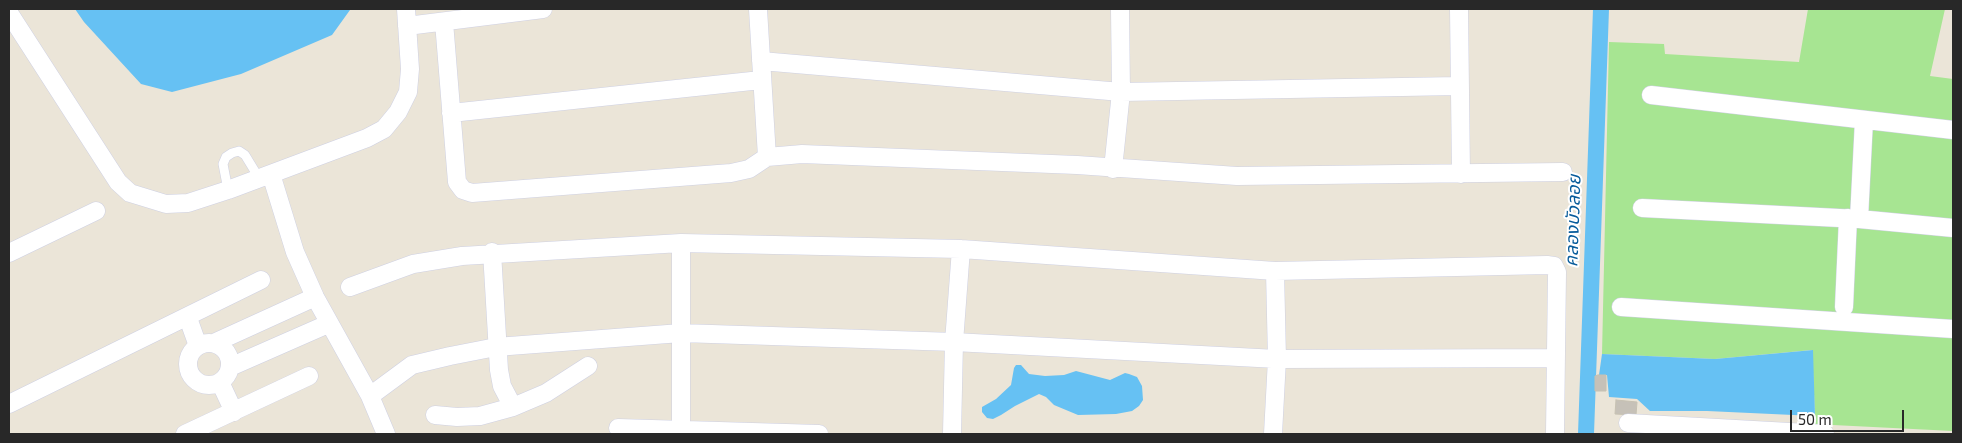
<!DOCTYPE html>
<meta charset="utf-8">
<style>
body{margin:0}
#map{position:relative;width:1962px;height:443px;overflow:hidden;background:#ebe5d8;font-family:"Exo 2",sans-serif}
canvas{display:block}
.frame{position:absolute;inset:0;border:10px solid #282828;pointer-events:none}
.scale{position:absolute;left:1790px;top:410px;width:114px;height:22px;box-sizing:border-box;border:2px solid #282828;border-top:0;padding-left:6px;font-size:15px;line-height:18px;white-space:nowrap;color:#282828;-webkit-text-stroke:4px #fff;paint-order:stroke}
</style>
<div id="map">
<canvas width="1962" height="443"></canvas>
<div class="frame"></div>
<div class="scale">50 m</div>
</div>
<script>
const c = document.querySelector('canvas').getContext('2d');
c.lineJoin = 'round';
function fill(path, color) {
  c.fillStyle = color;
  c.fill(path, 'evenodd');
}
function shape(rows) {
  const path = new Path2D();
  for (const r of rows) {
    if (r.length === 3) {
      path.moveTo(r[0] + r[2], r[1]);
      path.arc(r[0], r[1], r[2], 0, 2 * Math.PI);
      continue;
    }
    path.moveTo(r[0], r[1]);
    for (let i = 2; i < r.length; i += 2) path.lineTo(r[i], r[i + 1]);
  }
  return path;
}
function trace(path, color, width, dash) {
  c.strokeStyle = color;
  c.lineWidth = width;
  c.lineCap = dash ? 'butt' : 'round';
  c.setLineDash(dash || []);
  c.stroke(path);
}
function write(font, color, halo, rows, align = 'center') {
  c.font = font + ' "Exo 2","Noto Sans Thai",sans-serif';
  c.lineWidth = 4;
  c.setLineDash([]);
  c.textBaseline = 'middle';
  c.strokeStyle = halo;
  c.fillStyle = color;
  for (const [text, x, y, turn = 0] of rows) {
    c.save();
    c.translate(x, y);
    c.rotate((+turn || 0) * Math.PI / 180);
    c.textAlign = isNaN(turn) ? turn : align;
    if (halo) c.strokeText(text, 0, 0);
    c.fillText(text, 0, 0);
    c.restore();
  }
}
fill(shape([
 [1808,9,1945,9,1930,76,1953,79,1953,431,1813,424,1815,416,1812,350,1715,359,1602,354,1609,42,1664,44,1665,54,1799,62]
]), '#a7e592');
fill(shape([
 [75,9,349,9,350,10,332,35,241,74,172,92,141,84,84,22],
 [1813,350,1815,416,1707,411,1650,411,1637,399,1609,397,1607,375,1599,375,1602,354,1715,359],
 [1016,365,1021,365,1029,374,1045,376,1064,375,1076,371,1110,380,1125,373,1129,374,1137,377,1142,386,1143,400,1139,406,1132,411,1116,414,1078,415,1054,405,1046,397,1039,394,1015,406,1001,415,993,419,987,418,982,412,982,407,996,399,1011,385,1014,368]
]), '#66c1f3');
trace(shape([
 [1586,434,1601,9]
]), '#66c1f3', 16);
const building = shape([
 [1598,375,1606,375,1606,391,1595,391,1595,376,1598,375],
 [1616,400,1637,402,1636,415,1615,414,1616,400]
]);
fill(building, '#c6c1b8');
trace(building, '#c6c1b2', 1);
const lane = shape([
 [228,190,223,164,226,157,232,153,239,151,245,155,259,178]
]);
const street = shape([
 [758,9,767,157],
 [1459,9,1461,174],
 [9,13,118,182,130,193,166,204,188,203,228,190,367,138,384,129,398,112,408,92,410,69,406,9],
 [444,22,457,182,463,190,472,193,731,173,749,169,767,157,802,154,1077,165,1237,176,1563,172],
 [407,26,543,9],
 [761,61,1121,92,1458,86],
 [1651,95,1953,130],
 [451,113,761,80],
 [1113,169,1121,92,1120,9],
 [271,174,295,252,315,297,370,396,386,434],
 [1642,208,1859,219,1953,228],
 [1859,219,1864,120],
 [492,252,499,370,502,386,513,407],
 [9,253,96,211],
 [350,287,413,264,462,256,681,243,961,249,1275,271,1547,265,1554,266,1557,272,1555,434],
 [1621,307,1953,329],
 [1844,307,1848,218],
 [188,318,198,346],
 [214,343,315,297],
 [209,364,21],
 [230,367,328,324],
 [220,382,234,412],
 [370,396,412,365,450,356,496,347,681,333,954,342,1277,359,1556,358],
 [9,404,261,280],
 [435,415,457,417,480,416,513,407,546,393,588,366],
 [1628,423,1825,434],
 [618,428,819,434],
 [185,434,309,376],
 [681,434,681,243],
 [952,434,954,342,961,249],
 [1273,434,1277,359,1275,271]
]);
trace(lane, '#ced0e2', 10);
trace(street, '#ced0e2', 19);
trace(lane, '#fff', 9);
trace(street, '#fff', 18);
write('italic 18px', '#085c9b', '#fff', [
 ["คลองบัวลอย",1573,221,-88]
]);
</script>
